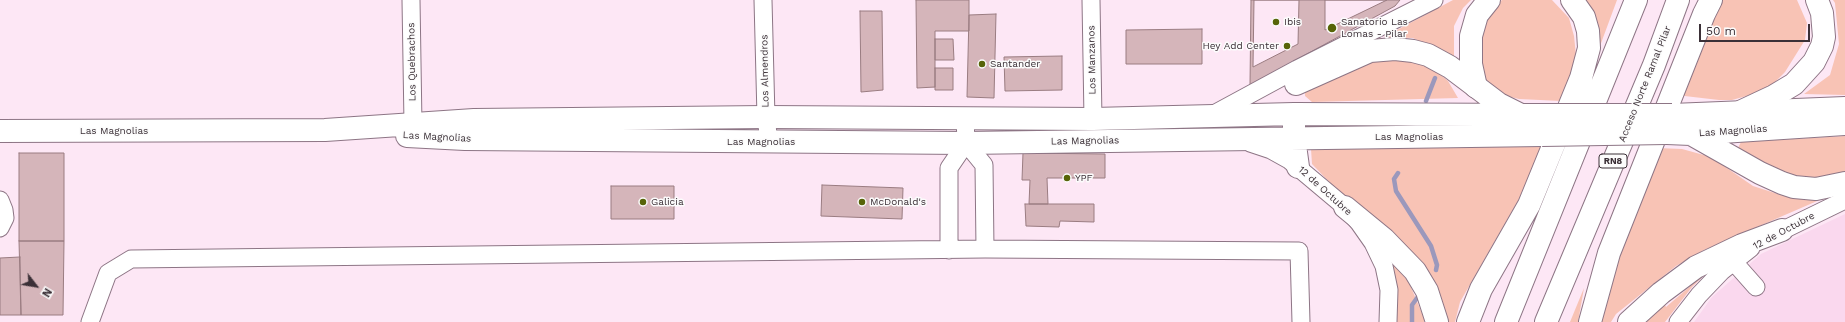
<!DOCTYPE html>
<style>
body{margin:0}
#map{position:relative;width:1845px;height:322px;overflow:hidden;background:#fde7f5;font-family:"Work Sans",sans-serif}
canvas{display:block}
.north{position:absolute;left:16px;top:266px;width:40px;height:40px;-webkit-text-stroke:3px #fcfcfc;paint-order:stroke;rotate:121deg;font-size:11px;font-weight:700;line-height:16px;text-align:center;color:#3b3037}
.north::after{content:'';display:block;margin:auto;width:14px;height:18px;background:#3b3037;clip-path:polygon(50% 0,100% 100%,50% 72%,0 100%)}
.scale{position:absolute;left:1699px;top:24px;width:111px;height:18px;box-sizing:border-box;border:2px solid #3b3037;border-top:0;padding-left:5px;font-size:12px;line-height:14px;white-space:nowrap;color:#3b3037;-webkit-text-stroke:3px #fcfcfc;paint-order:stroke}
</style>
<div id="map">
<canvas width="1845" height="322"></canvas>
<div class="north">N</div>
<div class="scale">50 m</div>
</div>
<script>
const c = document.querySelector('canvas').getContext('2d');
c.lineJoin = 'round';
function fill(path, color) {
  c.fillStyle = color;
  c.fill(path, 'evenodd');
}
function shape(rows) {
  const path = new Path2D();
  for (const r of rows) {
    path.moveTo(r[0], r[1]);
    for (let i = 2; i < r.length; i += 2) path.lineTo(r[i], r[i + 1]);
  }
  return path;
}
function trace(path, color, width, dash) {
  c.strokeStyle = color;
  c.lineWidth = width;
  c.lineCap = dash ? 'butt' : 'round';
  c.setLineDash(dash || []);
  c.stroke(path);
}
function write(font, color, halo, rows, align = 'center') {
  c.font = font + ' "Work Sans",sans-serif';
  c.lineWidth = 3;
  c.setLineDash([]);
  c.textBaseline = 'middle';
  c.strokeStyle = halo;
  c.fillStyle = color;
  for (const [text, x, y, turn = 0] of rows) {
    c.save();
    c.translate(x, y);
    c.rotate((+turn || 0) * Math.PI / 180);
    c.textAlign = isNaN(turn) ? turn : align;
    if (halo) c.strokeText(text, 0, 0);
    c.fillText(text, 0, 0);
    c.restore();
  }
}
fill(shape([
 [1845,214,1845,322,1694,322,1712,297,1761,254]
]), '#fad8ee');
fill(shape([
 [1453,0,1471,0,1463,8,1454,26,1454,59,1413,38,1384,37],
 [1502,0,1552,0,1569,18,1574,36,1576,55,1570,85,1561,101,1519,99,1503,95,1484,80,1477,58,1483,18],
 [1582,0,1617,0,1597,54],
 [1720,0,1797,0,1807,23,1805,40,1785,72,1772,85,1750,95,1732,100,1719,100,1676,95],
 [1833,0,1845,0,1845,95,1804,94,1830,75,1839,44,1835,3],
 [1397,59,1416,62,1435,70,1448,81,1458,98,1312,102,1305,96,1305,89,1372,60],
 [1845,136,1845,172,1827,178,1798,177,1776,172,1737,150,1741,142],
 [1543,146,1519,199,1460,302,1455,322,1445,322,1335,188,1312,164,1311,149],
 [1657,148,1682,149,1711,157,1753,186,1781,195,1810,199,1838,192,1704,250,1676,266,1616,314,1611,322,1598,322,1602,306],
 [1388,255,1405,273,1424,318,1424,322,1395,322,1395,276],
 [1716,264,1692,287,1665,322,1639,322,1663,301,1666,307],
 [1584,288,1578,322,1570,322]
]), '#f8c3b5');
trace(shape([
 [1426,101,1435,78],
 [1398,173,1394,179,1396,191,1431,246,1437,265,1436,270],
 [1412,322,1412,305,1417,298]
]), '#9b98bc', 4.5);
const building = shape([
 [916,0,969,0,969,31,935,31,935,87,917,88,916,0],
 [1251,0,1400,0,1395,6,1250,85,1251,0],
 [1254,0,1299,0,1298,44,1253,67,1254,0],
 [1325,0,1387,0,1325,30,1325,0],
 [860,11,882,11,883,90,861,92,860,11],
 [996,14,994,98,967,97,969,15,996,14],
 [1202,29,1202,64,1126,64,1126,30,1202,29],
 [935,39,953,39,954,60,935,60,935,39],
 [1062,56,1062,90,1005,91,1004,57,1062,56],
 [935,68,953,68,953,90,935,90,935,68],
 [19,153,64,153,64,241,19,241,19,153],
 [1023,153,1105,154,1105,178,1047,178,1048,204,1029,204,1030,180,1022,180,1023,153],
 [822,185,903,188,902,219,821,216,822,185],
 [611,186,674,186,674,219,611,219,611,186],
 [1025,204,1094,204,1094,222,1060,221,1059,227,1026,226,1025,204],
 [19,241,64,241,63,315,21,315,19,241],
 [20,257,21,315,0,315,0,258,20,257]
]);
fill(building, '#d5b5ba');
trace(building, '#9a7c81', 1);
const minor = shape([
 [411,0,413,124],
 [763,0,766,117,769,142],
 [1091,0,1093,119],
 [1212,115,1297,69,1434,0],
 [965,117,966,143,984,165,985,249],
 [1250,143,1271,150,1289,160,1345,207,1359,223,1373,243,1384,266,1389,290,1388,322],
 [0,200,4,210,5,218,0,228],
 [1771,236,1845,200],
 [949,250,949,168,966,143],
 [1733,261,1756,287],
 [90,322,108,273,131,259,985,249,1299,251,1301,322],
 [1678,322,1699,295,1722,271,1751,248]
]);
const major = shape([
 [1296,84,1370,51,1395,49,1413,51,1428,55,1450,67,1499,104,1519,114],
 [1672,115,1845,108],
 [1294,123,1294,138,1298,167],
 [0,131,325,130,474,120,766,117,1093,119,1294,114,1543,115],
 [1667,133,1691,134,1845,124],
 [1691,134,1760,173,1782,183,1794,187,1816,189,1845,183],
 [407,136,465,139,966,143,1542,135]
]);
const highway = shape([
 [1476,87,1471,64,1471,36,1477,15,1489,0],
 [1742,111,1774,96,1794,84,1814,62,1822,46,1824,37,1822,13,1817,0],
 [1345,207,1384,239,1415,271,1427,291,1437,322],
 [1468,322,1481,289,1529,205,1581,78,1589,48,1588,31,1584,17,1572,0],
 [1506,322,1636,0],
 [1546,322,1654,65,1678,0],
 [1590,322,1609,253,1704,14,1711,0],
 [1629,322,1661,293,1696,267,1742,245,1782,230]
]);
trace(minor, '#8d7585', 19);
trace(major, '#8d7585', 24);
trace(highway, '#8d7585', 24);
trace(minor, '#fff', 17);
trace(major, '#fff', 22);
trace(highway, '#fff', 22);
const majorBridge = shape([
 [1543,115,1672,115],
 [1542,135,1667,133]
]);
trace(majorBridge, '#8d7585', 24, []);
trace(majorBridge, '#fff', 22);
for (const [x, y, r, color] of [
 [1276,22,4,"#576408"],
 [1332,28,5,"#576408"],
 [1287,46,4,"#576408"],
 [982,64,4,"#576408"],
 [1067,178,4,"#576408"],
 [643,202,4,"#576408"],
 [862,202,4,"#576408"]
]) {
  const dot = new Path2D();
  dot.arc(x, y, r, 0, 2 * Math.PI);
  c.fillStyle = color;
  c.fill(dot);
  trace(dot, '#fcfcfc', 1.5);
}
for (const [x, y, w] of [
 [1613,161,28]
]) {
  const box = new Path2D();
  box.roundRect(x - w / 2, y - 7, w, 14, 3);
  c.fillStyle = '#fcfcfc';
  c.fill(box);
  trace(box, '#3b3037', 1);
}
write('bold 9px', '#3b3037', null, [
 ["RN8",1613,161]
]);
write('10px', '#3b3037', '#fcfcfc', [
 ["Ibis",1284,22],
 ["Sanatorio Las",1341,22],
 ["Lomas - Pilar",1341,34],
 ["Hey Add Center",1279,46,"right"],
 ["Santander",990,64],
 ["YPF",1075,178],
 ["Galicia",651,202],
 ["McDonald's",870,202]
], 'left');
write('10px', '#3b3037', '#fcfcfc', [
 ["Los Manzanos",1092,60,-91],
 ["Los Quebrachos",412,62,-91],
 ["Los Almendros",765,71,-91],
 ["Acceso Norte Ramal Pilar",1645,84,-68],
 ["Las Magnolias",114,131],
 ["Las Magnolias",1733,131,-4],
 ["Las Magnolias",437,137,3],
 ["Las Magnolias",1409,137],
 ["Las Magnolias",1085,141,-1],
 ["Las Magnolias",761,142],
 ["12 de Octubre",1325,191,42],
 ["12 de Octubre",1784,231,-28]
]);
</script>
